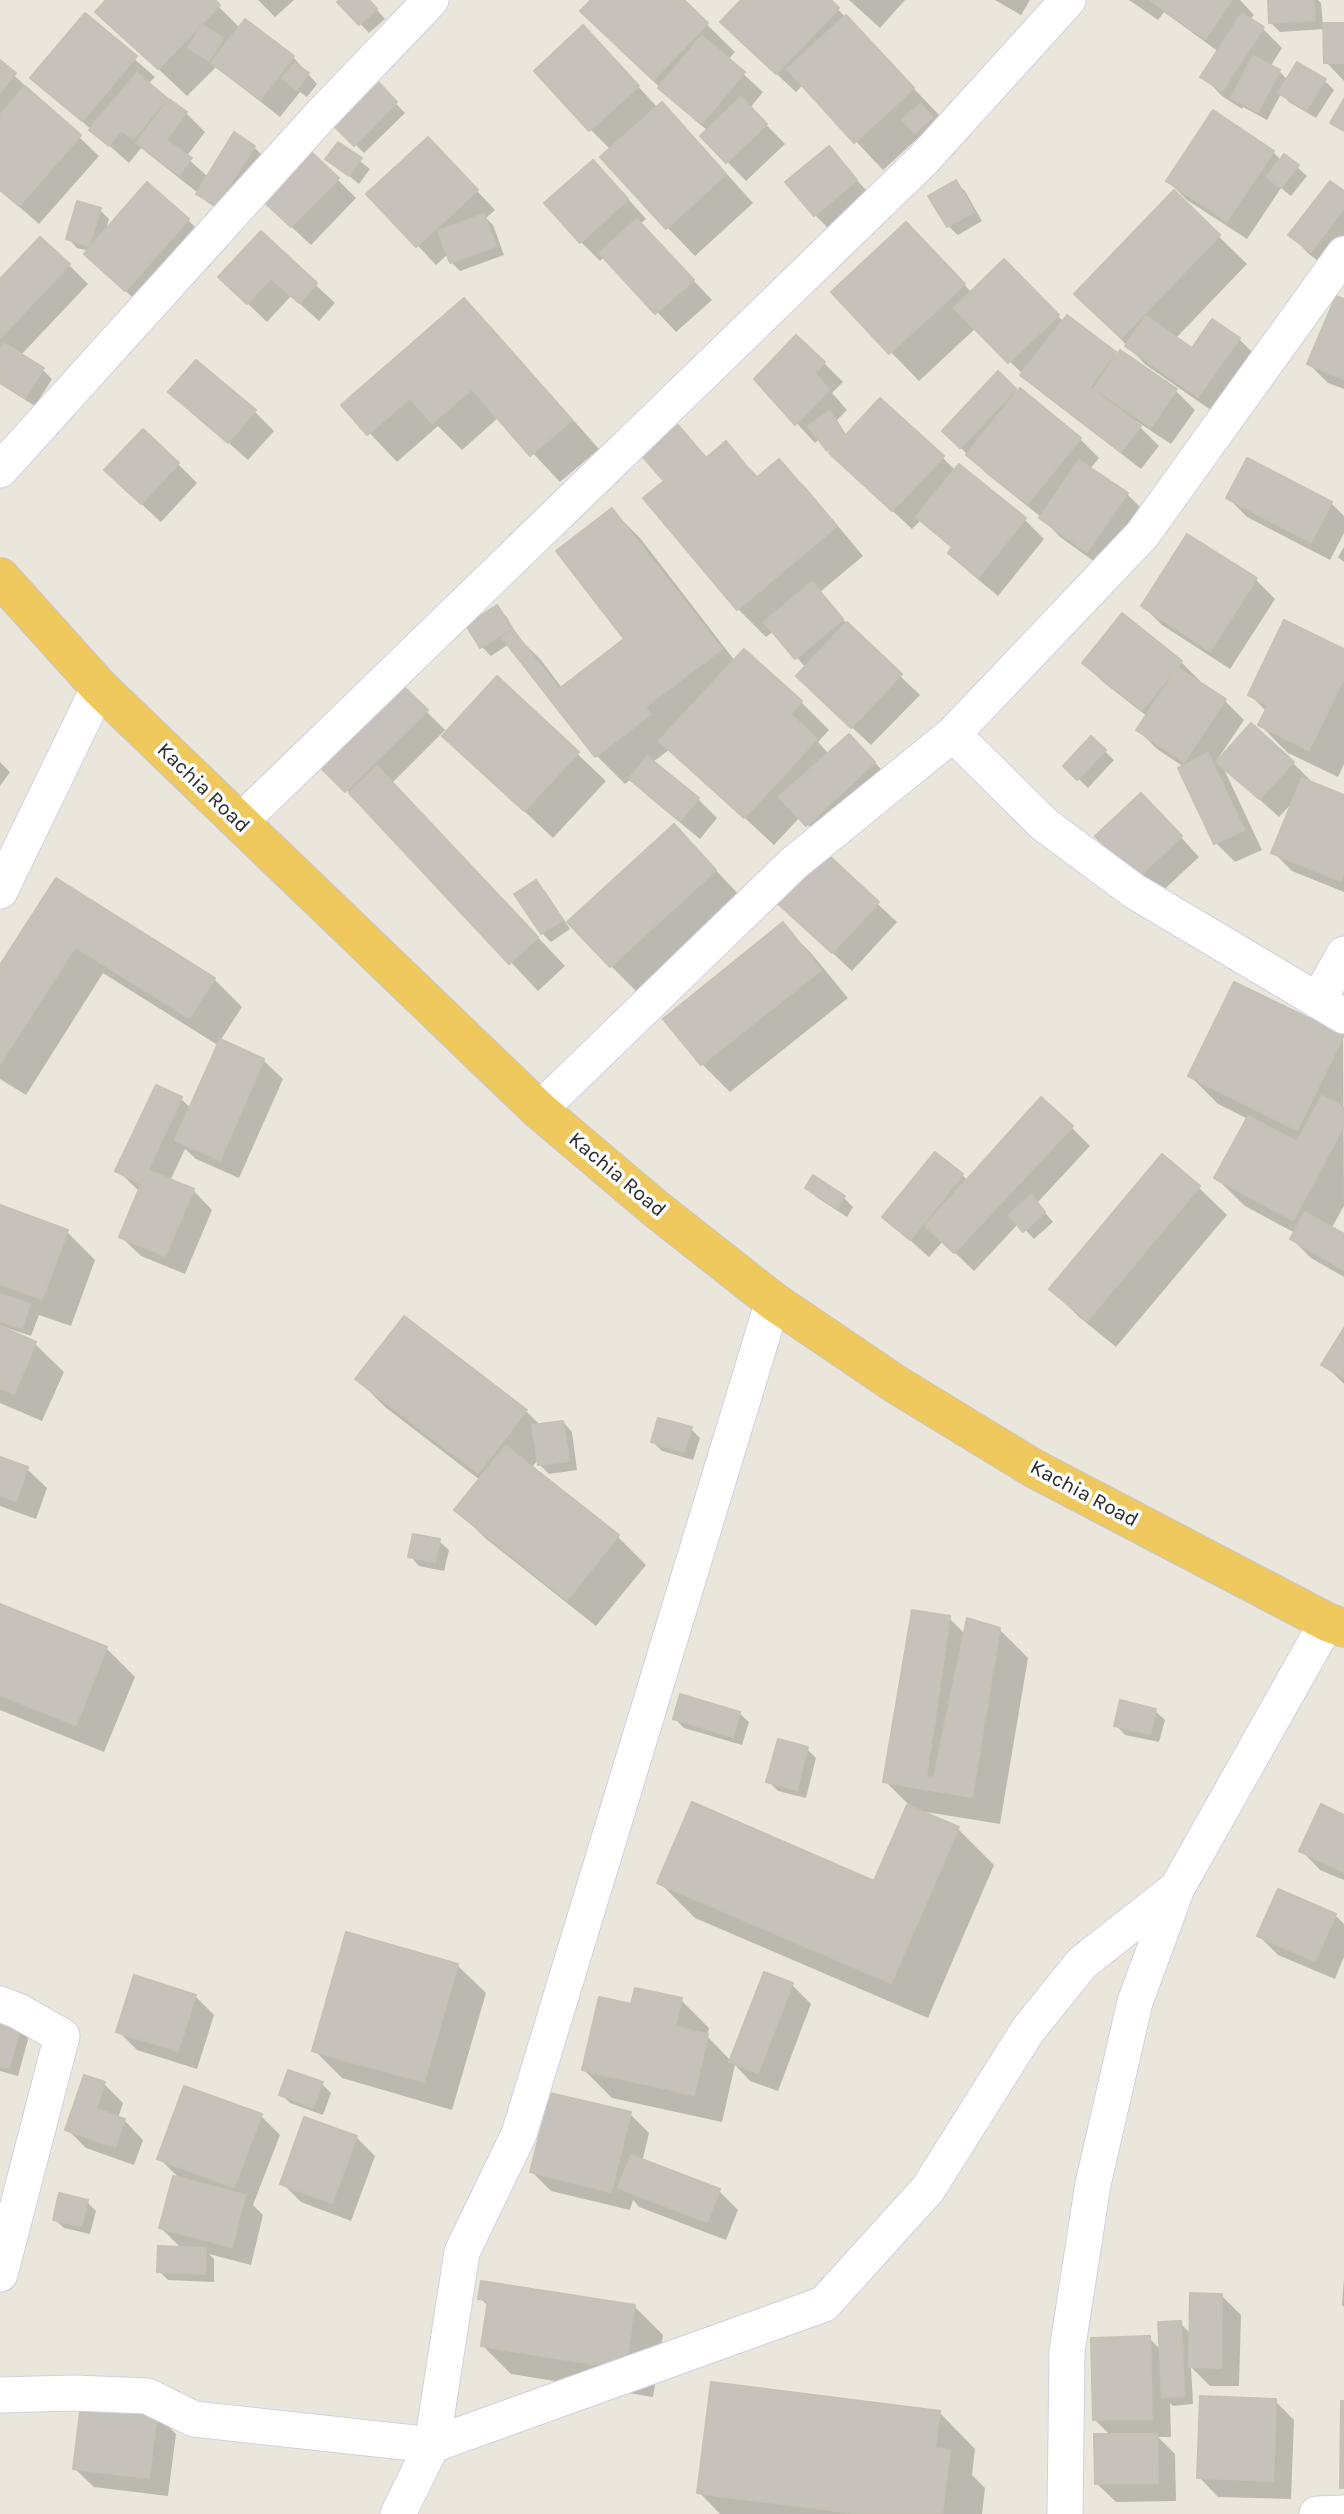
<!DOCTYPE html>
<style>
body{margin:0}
canvas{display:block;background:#eae6db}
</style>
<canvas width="1344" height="2514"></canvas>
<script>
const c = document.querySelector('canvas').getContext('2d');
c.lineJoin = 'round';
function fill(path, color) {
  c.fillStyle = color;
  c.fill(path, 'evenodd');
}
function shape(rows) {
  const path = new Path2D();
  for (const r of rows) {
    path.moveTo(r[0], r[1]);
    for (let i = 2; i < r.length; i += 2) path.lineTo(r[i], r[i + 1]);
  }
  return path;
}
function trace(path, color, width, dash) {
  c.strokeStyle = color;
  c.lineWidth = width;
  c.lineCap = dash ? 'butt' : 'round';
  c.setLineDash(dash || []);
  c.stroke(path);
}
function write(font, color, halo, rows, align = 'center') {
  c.font = font + ' Karla,sans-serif';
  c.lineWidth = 7;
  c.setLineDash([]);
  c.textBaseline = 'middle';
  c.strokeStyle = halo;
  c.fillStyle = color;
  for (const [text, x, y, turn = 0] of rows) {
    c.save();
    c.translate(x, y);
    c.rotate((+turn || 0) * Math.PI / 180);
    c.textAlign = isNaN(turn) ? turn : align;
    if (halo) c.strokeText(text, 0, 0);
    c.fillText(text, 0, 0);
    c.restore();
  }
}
fill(shape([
 [109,0,212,0,240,28,293,57,317,84,307,97,300,92,280,117,216,67,187,96,98,12],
 [258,0,294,0,275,17],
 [342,0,368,0,385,19,369,33,340,2],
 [593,0,682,0,735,52,728,60,763,92,750,108,785,144,746,181,702,136,708,131,680,107,610,39],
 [743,0,829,0,941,117,924,141,919,137,883,170,803,85,796,92,741,41],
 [849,0,905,0,880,28],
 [995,0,1030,0,1021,15],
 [1129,0,1240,0,1254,15,1250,20,1263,29,1282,48,1270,67,1279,71,1288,80,1298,64,1325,81,1334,90,1316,118,1289,102,1281,94,1267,120,1243,107,1242,109,1222,96,1203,76,1219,52,1164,12,1158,20],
 [1269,0,1318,0,1321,3,1323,25,1344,24,1344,81,1326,62,1325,29,1280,32,1271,23],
 [85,16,155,77,148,84,186,113,205,132,186,157,208,177,254,147,263,156,226,214,207,202,198,193,141,148,129,163,33,78],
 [602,47,658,108,661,105,690,133,753,203,695,256,667,227,611,150,591,130],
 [0,62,99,156,39,224,0,190],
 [379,86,405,113,364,153,338,127],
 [338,144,370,169,359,184,328,159],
 [829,149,875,200,834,234,815,215],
 [1273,152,1281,160,1297,167,1307,176,1291,196,1281,188,1247,239,1187,200,1168,181],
 [446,158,495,210,486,218,493,225,504,255,460,271,451,262,448,254,436,265,369,194],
 [337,179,356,198,311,245,283,219],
 [612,181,646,219,640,224,712,300,676,332,605,256,600,261,581,242],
 [955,182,965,191,982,221,958,235,948,226,931,196],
 [1174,193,1247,264,1175,339,1192,351,1239,339,1258,358,1218,415,1146,365,1104,322],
 [1344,194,1344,252,1330,270,1309,254,1290,235],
 [100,210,109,219,105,234,188,220,207,239,145,309,86,254,89,251,77,248,68,238],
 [261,234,335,303,319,321,291,296,267,322,240,296],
 [934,252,972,293,1004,262,1064,322,1068,318,1118,357,1176,391,1195,410,1171,444,1136,421,1135,422,1159,446,1141,469,1042,393,976,328,919,381,833,292],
 [69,265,88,284,20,356,43,370,52,379,35,406,0,384,0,282],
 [464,300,492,328,599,449,560,482,499,417,462,450,438,426,397,462,343,405],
 [1344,301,1344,389,1328,383,1309,364],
 [824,363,843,382,832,393,847,410,837,420,847,436,942,457,956,471,959,467,1025,520,1044,539,998,596,969,572,950,553,953,549,921,520,912,529,851,472,820,438,815,443,756,379],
 [998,374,1018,393,1021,391,1080,439,1099,458,1090,469,1127,494,1146,513,1106,570,1060,537,1041,517,987,474,944,431],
 [171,392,255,412,274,431,248,460],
 [677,427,708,458,726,444,759,478,779,461,807,489,863,556,820,592,853,631,920,695,871,745,817,695,806,668,774,631,766,637,738,609,645,498,666,481],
 [178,464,197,483,161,522,125,489],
 [1228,498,1331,503,1344,516,1344,533,1330,560,1247,517],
 [612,510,640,538,735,661,801,702,829,730,818,742,829,754,868,755,893,782,826,843,800,817,774,845,670,749,653,762,698,799,717,818,700,839,650,798,631,779,625,784,597,756,509,644,491,656,482,647,468,626,497,607,506,616,519,638,541,660,562,688,627,639],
 [1187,536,1256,580,1275,599,1230,669,1162,625,1143,606],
 [1344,547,1344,562,1338,557],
 [1122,615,1181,662,1200,681,1199,683,1225,701,1244,720,1217,760,1293,763,1312,782,1310,783,1344,797,1344,892,1292,871,1273,852,1294,801,1279,817,1223,767,1262,850,1235,862,1216,843,1184,767,1157,749,1138,730,1148,717,1103,682,1084,663],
 [1344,651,1344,764,1338,777,1288,753,1260,725,1267,712,1250,695],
 [497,678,606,781,553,838,444,736],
 [403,688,445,730,392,783,565,966,538,991,366,808,323,768],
 [1091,738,1114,760,1088,788,1065,766],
 [0,762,10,772,0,786],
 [1160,814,1199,857,1156,897,1137,878],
 [674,826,743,899,639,994,611,966],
 [824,854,897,922,852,971,798,921],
 [56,880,214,979,242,1007,220,1041,263,1060,283,1079,239,1178,196,1159,185,1149,170,1181,193,1190,212,1210,185,1274,141,1256,121,1237,140,1192,117,1170,181,1099,191,1108,219,1046,103,973,26,1095,0,1079,0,969],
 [536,882,545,891,570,929,551,942,542,933],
 [783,925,811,953,848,998,730,1092,702,1064,665,1019],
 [1343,1036,1344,1206,1331,1229,1344,1236,1344,1277,1311,1258,1292,1239,1295,1233,1245,1206,1216,1178,1248,1119,1218,1104,1190,1076],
 [1071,1127,1090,1146,1037,1203,1053,1222,1034,1239,1019,1223,974,1271,943,1241,929,1257,884,1217,962,1175,968,1181],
 [814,1177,844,1198,853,1207,847,1217,816,1197,807,1187],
 [1198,1187,1227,1215,1116,1347,1079,1317,1051,1289],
 [0,1207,67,1232,95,1260,71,1326,39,1315,31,1336,4,1327,3,1329,35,1344,64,1372,42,1421,0,1403],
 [1344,1331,1344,1384,1324,1364],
 [357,1379,526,1411,540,1425,563,1422,572,1432,577,1470,549,1474,539,1464,539,1459,531,1468,618,1537,646,1565,596,1626,485,1538,457,1510,480,1480,385,1407],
 [691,1429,700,1438,693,1460,662,1451,653,1442],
 [0,1459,27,1469,47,1488,36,1519,0,1506],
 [439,1541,449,1550,444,1571,419,1566,410,1556],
 [0,1606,106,1648,135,1677,104,1752,0,1710],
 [949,1618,965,1634,1000,1630,1028,1658,1000,1824,920,1811,958,1829,994,1865,928,2018,695,1918,659,1882,875,1883,909,1805,885,1781],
 [1155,1711,1165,1720,1159,1742,1125,1735,1116,1725],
 [739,1713,749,1722,742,1745,684,1728,675,1719],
 [807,1749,816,1758,806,1798,778,1791,768,1781],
 [1344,1817,1344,1880,1320,1870,1301,1850],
 [1335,1915,1344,1924,1344,1957,1335,1979,1278,1955,1259,1936],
 [457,1965,486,1993,452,2110,342,2078,314,2050],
 [792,1985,811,2004,778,2091,750,2081,735,2065,722,2122,612,2098,584,2070,633,2006,681,2000,709,2028,707,2036,731,2061],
 [195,1996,214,2015,197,2069,137,2050,118,2031],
 [0,2021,29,2036,18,2076,0,2071],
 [85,2077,104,2084,123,2103,118,2118,124,2120,143,2140,134,2165,86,2148,67,2129],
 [322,2084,331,2093,323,2115,290,2103,281,2094],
 [630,2114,649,2133,642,2162,719,2191,738,2210,726,2240,639,2207,633,2200,630,2210,551,2191,532,2172],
 [261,2116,280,2135,253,2205,263,2215,251,2265,209,2254,214,2259,214,2282,168,2280,159,2271,182,2249,161,2228,181,2180,159,2158],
 [356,2137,375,2156,351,2221,301,2202,282,2183],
 [87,2202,96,2211,90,2234,64,2228,54,2219],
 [1344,2277,1344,2307,1342,2305],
 [1222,2296,1241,2315,1239,2386,1210,2386,1191,2367,1193,2404,1173,2406,1170,2403,1171,2437,1158,2437,1175,2454,1176,2501,1116,2502,1096,2483,1111,2436,1094,2419,1149,2338,1161,2350,1180,2323,1191,2334],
 [480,2298,635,2307,663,2335,653,2397,511,2374,483,2346,489,2307],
 [1275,2401,1294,2420,1291,2499,1218,2497,1199,2477],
 [939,2412,975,2449,972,2475,985,2488,982,2514,720,2514,699,2492],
 [157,2415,176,2434,168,2496,94,2487,74,2468]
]), '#0003');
const building = shape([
 [106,0,215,0,220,5,158,69,95,12,106,0],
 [339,0,369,0,377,9,359,25,337,2,339,0],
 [591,0,684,0,708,23,653,80,580,11,591,0],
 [741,0,831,0,839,8,776,74,720,22,741,0],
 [1150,0,1232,0,1205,39,1150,0],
 [1268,0,1313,0,1315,20,1269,23,1268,0],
 [85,13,137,56,82,121,30,78,85,13],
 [1242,13,1264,27,1222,91,1200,77,1242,13],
 [846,15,914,88,854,143,787,69,846,15],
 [245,19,294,56,260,100,211,63,245,19],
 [1323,23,1344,23,1344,63,1324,63,1323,23],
 [202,25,223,38,209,61,188,48,202,25],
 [583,25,639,86,589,131,534,71,583,25],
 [702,36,745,72,701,124,658,88,702,36],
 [1253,56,1280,70,1258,112,1231,98,1253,56],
 [0,60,16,73,0,93,0,60],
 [1297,62,1326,79,1306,110,1278,93,1297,62],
 [295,63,309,73,297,90,282,78,295,63],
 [137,73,167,98,133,139,121,130,109,146,89,130,137,73],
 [379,83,397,102,354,146,335,127,379,83],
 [25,86,81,135,19,206,0,190,0,115,25,86],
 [741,97,767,124,726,163,700,136,741,97],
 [169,99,187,112,166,140,192,158,179,175,136,143,169,99],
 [1344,99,1344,131,1330,123,1344,99],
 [662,102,726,174,666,229,600,157,662,102],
 [921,104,932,118,914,133,902,119,921,104],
 [1213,110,1274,151,1227,221,1166,181,1213,110],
 [234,132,255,146,216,206,196,194,234,132],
 [428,137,478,190,416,247,366,194,428,137],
 [338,142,362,158,349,176,325,159,338,142],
 [829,146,857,180,814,216,785,182,829,146],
 [309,150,339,178,291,227,262,200,309,150],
 [1284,154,1299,165,1281,188,1266,177,1284,154],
 [593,160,628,199,580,243,544,203,593,160],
 [956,180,974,212,947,227,928,196,956,180],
 [1330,181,1344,191,1344,208,1311,252,1288,235,1330,181],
 [147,182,189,219,125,291,84,254,147,182],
 [1174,190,1220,235,1121,338,1074,294,1174,190],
 [77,201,101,208,89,246,66,239,77,201],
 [484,214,496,246,450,263,438,231,484,214],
 [637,219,694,280,655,314,599,253,637,219],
 [906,222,965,284,889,354,831,292,906,222],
 [261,231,317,283,299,303,271,278,247,304,218,277,261,231],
 [40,237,70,264,0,338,0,279,40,237],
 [1004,259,1059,315,1008,363,954,308,1004,259],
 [1336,296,1344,299,1344,379,1307,364,1336,296],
 [464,298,572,420,530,456,472,389,432,423,410,398,367,435,341,405,464,298],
 [1067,315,1116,352,1089,387,1141,426,1121,452,1020,375,1067,315],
 [1146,316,1192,348,1212,319,1240,338,1198,397,1125,346,1146,316],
 [796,335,825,362,815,373,829,390,795,425,754,379,796,335],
 [4,343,44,368,25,398,0,382,0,350,4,343],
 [1120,350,1177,389,1151,427,1094,388,1120,350],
 [196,360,256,410,228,443,168,392,196,360],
 [998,371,1016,389,960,448,942,431,998,371],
 [1020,388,1081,438,1027,504,966,455,1020,388],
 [880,398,944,456,892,511,829,453,880,398],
 [830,411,845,435,827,451,808,426,830,411],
 [678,425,706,458,726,441,756,478,779,459,837,526,737,610,643,498,664,481,641,455,678,425],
 [143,429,179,463,141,504,104,470,143,429],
 [1247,458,1332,502,1311,542,1226,498,1247,458],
 [1079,460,1128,493,1087,552,1039,518,1079,460],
 [959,464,1026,518,978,578,948,553,952,547,916,517,959,464],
 [612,508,722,649,645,707,651,714,595,757,502,638,513,630,559,689,624,639,556,551,612,508],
 [1187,534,1257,578,1210,651,1141,606,1187,534],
 [812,582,843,619,795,659,764,622,812,582],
 [497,605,512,628,480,648,466,625,497,605],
 [1122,613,1182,661,1142,710,1082,663,1122,613],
 [1284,620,1344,649,1344,678,1309,750,1258,725,1268,705,1248,695,1284,620],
 [847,622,902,674,851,728,796,676,847,622],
 [744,649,802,701,790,714,817,739,744,818,659,741,744,649],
 [1178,668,1226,699,1184,762,1136,730,1178,668],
 [497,676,579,752,524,811,442,736,497,676],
 [403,686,428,710,345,792,321,768,403,686],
 [1251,723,1294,762,1259,799,1216,762,1251,723],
 [849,734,875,762,806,826,779,797,849,734],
 [1091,736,1106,750,1077,780,1063,766,1091,736],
 [1208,753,1244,830,1214,844,1178,768,1208,753],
 [647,756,699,798,680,821,629,779,647,756],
 [377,766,538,937,509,964,349,793,377,766],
 [1302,778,1344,795,1344,873,1341,881,1271,853,1302,778],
 [1141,793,1182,836,1136,879,1095,836,1141,793],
 [674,824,716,870,610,967,567,922,674,824],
 [824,851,879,902,832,953,776,902,824,851],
 [56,878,215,978,189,1018,75,947,0,1064,0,965,56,878],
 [536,880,563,920,541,934,514,894,536,880],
 [783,922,821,970,701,1065,663,1019,783,922],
 [1234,982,1344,1035,1297,1130,1188,1076,1234,982],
 [220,1039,264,1059,220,1160,175,1140,220,1039],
 [156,1085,182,1097,141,1184,115,1171,156,1085],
 [1322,1096,1344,1108,1344,1126,1293,1220,1214,1178,1248,1116,1297,1142,1322,1096],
 [1041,1097,1073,1126,954,1253,925,1226,1041,1097],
 [935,1152,963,1174,910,1240,882,1217,935,1152],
 [1162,1154,1200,1186,1087,1321,1049,1289,1162,1154],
 [147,1170,194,1189,165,1256,119,1237,147,1170],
 [813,1175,845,1196,837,1209,805,1188,813,1175],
 [1031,1195,1045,1212,1023,1232,1009,1215,1031,1195],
 [0,1205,68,1230,42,1299,0,1284,0,1205],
 [1305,1212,1344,1234,1344,1270,1290,1239,1305,1212],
 [0,1294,30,1304,22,1328,0,1321,0,1294],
 [404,1316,527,1410,478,1473,355,1379,404,1316],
 [0,1326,36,1342,14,1394,0,1388,0,1326],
 [1344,1328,1344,1378,1321,1365,1344,1328],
 [658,1418,692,1427,684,1452,651,1442,658,1418],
 [563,1421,569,1461,538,1465,532,1425,563,1421],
 [506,1446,619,1535,567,1600,454,1510,506,1446],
 [0,1457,28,1467,16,1501,0,1495,0,1457],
 [413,1534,440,1539,435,1562,408,1557,413,1534],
 [0,1604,107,1647,76,1725,0,1695,0,1604],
 [912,1610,950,1616,926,1778,934,1777,967,1618,1000,1628,972,1797,883,1782,912,1610],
 [680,1694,740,1712,733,1737,673,1719,680,1694],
 [1120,1700,1156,1709,1150,1734,1114,1726,1120,1700],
 [778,1739,808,1747,797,1790,766,1782,778,1739],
 [692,1802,874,1881,907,1805,959,1827,891,1983,657,1883,692,1802],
 [1321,1804,1344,1815,1344,1872,1299,1851,1321,1804],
 [1278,1889,1336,1914,1315,1961,1257,1936,1278,1889],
 [346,1932,458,1964,424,2082,312,2051,346,1932],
 [764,1972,793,1983,758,2073,729,2062,764,1972],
 [134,1975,196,1995,178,2051,116,2032,134,1975],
 [635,1988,682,1998,675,2027,708,2034,694,2095,582,2070,599,1997,631,2004,635,1988],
 [0,2019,21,2025,9,2068,0,2066,0,2019],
 [288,2070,323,2082,313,2107,279,2095,288,2070],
 [84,2075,105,2082,96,2109,125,2119,115,2147,65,2130,84,2075],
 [184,2086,262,2114,234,2187,157,2159,184,2086],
 [550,2093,631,2112,611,2192,530,2172,550,2093],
 [304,2117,357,2136,332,2203,280,2184,304,2117],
 [631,2155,720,2189,707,2222,618,2188,631,2155],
 [173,2176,245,2195,232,2247,159,2228,173,2176],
 [59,2193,88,2200,81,2226,53,2220,59,2193],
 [158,2246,206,2248,205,2274,157,2272,158,2246],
 [481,2281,635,2305,625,2369,481,2346,488,2300,478,2299,481,2281],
 [1190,2293,1222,2294,1221,2368,1189,2367,1190,2293],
 [1181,2321,1184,2396,1162,2397,1158,2322,1181,2321],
 [1150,2336,1152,2419,1093,2420,1091,2338,1150,2336],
 [711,2382,940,2411,935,2448,950,2450,942,2514,861,2514,697,2493,711,2382],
 [1200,2396,1276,2399,1273,2481,1197,2478,1200,2396],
 [1341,2401,1344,2401,1344,2488,1340,2488,1341,2401],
 [81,2404,157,2413,149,2478,73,2469,81,2404],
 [1094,2434,1157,2434,1158,2483,1095,2484,1094,2434]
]);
fill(building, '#c6c2bb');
trace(building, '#c5c2b5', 2);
const minor = shape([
 [0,470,320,116,431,0],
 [953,734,1045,825,1134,891,1344,1016],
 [239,823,923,160,1068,0],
 [0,891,99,687],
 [1318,1001,1344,954],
 [539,1110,794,863,953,734,1142,535,1344,254],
 [0,2004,18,2011,62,2036,0,2274],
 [0,2395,74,2393,147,2396,194,2419,432,2445,462,2252,519,2134,773,1301],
 [398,2514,432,2445,824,2304,928,2189,1028,2030,1082,1963,1177,1888],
 [1065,2514,1067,2351,1093,2184,1135,2002,1177,1888,1327,1622],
 [1317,2514,1344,2513]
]);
const trunk = shape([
 [0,577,99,687,539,1110,656,1209,773,1301,897,1385,1033,1468,1327,1622,1344,1628]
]);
trace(minor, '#d0d1e1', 37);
trace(trunk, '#c7c7c7', 40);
trace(minor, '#fff', 35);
trace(trunk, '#efc85e', 38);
write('21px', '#292929', '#fff', [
 ["Kachia Road",203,788,44],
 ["Kachia Road",617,1175,40],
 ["Kachia Road",1084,1494,28]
]);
</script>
